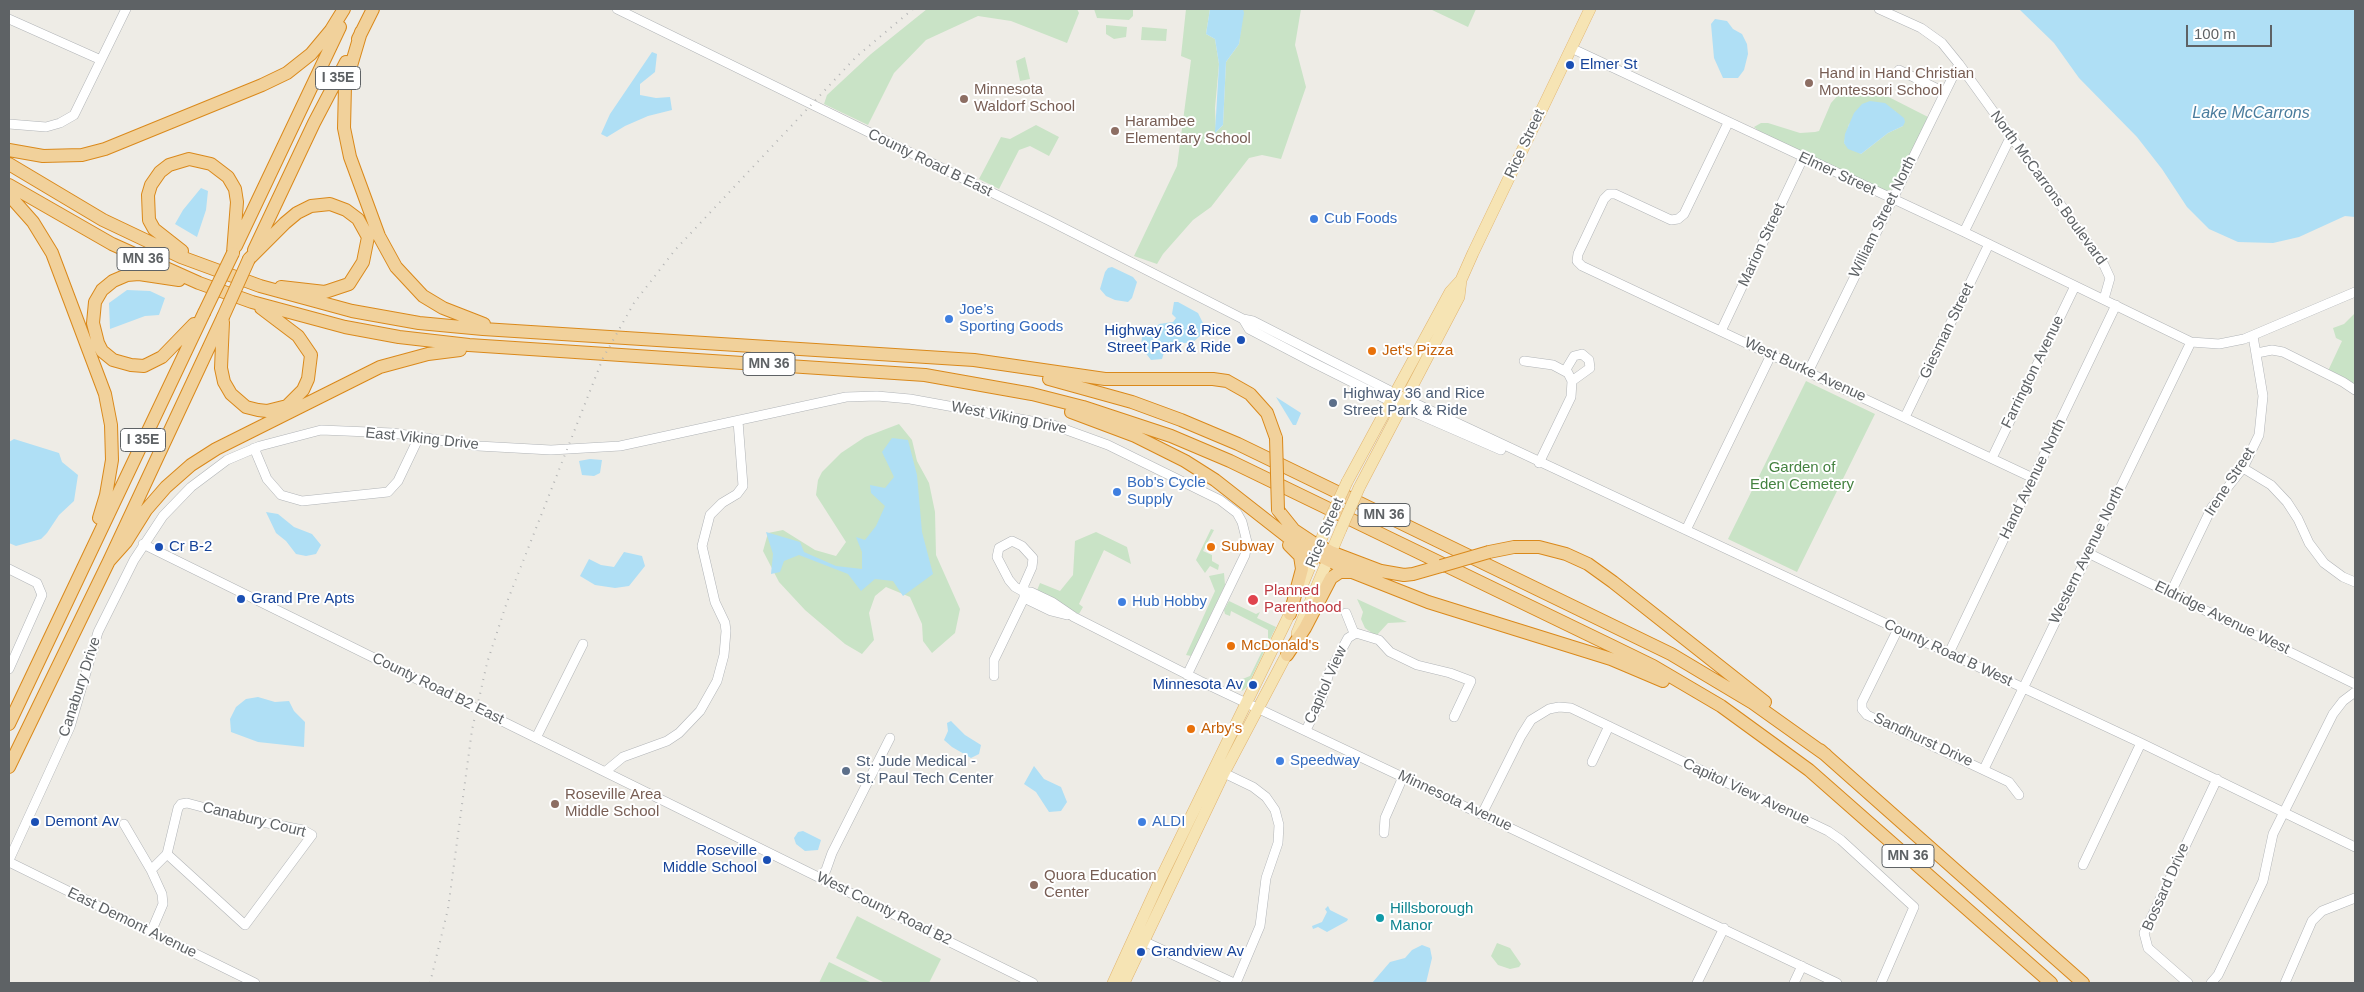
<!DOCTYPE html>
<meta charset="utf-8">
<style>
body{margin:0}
#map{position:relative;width:2364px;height:992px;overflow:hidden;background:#eeece6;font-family:Arial,sans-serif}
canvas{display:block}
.frame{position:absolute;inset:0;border:10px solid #5e6265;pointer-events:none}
.scale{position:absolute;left:2186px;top:25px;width:86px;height:22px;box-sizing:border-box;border:2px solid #5e6265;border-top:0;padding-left:6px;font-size:15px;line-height:18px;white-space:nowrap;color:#5e6265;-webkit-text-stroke:4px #fff;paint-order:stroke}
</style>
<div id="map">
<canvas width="2364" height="992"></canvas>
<div class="frame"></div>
<div class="scale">100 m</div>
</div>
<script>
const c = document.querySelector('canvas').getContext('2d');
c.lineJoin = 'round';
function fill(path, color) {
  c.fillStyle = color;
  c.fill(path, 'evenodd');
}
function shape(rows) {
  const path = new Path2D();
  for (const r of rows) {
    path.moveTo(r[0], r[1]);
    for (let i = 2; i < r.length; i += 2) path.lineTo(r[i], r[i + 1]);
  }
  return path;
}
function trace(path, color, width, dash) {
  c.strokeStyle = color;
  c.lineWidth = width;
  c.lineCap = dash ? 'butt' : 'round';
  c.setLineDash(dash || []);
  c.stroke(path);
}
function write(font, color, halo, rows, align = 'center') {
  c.font = font + ' Arial,sans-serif';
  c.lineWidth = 4;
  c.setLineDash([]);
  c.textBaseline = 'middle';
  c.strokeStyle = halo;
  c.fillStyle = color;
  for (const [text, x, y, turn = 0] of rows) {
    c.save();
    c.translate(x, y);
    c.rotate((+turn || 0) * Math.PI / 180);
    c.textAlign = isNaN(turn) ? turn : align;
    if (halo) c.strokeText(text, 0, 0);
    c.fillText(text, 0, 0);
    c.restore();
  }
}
fill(shape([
 [927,9,1077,9,1079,13,1067,43,1011,21,978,16,926,40,894,73,868,125,824,104,827,95,871,54],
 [1091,9,1133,9,1133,16,1129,20,1097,18,1094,9],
 [1186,9,1210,9,1206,34,1215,39,1219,64,1215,108,1216,132,1223,125,1226,62,1239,44,1243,9,1301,9,1295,45,1306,87,1281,159,1262,155,1249,158,1211,207,1193,220,1163,254,1157,264,1134,256,1177,166,1191,60,1181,56],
 [1430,9,1476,9,1468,27],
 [1106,25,1127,27,1126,37,1114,39,1106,34],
 [1142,27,1167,29,1166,41,1141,40],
 [1025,57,1030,79,1020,81,1016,61],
 [1852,87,1871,88,1928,117,1894,189,1885,191,1761,133,1754,127,1761,123,1768,123,1800,133,1815,132,1819,131,1831,103,1840,93],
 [1895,111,1903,126,1888,133,1861,154,1844,143,1849,124],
 [1036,125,1059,137,1049,156,1030,146,1019,150,999,189,979,179,1001,137,1010,139],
 [2355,313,2355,390,2327,373,2342,341,2336,338,2333,328,2344,324],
 [1806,381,1875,414,1797,572,1728,539],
 [899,424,912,440,917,461,929,483,935,512,936,555,960,609,955,633,932,653,923,641,922,624,910,597,886,587,875,596,869,613,874,640,862,654,845,644,805,610,779,582,763,551,768,533,783,530,815,550,836,556,846,542,816,495,818,480,822,472,841,453,865,437],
 [1211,529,1214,530,1203,551,1212,555,1212,561,1219,565,1218,570,1210,566,1205,573,1196,560],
 [1096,532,1127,547,1131,564,1104,550,1079,604,1083,607,1079,614,1036,593,1040,583,1060,591,1073,575,1075,541],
 [1224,573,1225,585,1191,656,1186,655,1215,591,1209,576],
 [1357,599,1407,622,1388,623,1376,636,1365,628,1361,619,1363,612],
 [1229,601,1256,614,1260,612,1257,618,1276,627,1247,687,1242,691,1231,688,1230,684,1250,676,1268,639,1268,630,1231,611,1230,616,1225,614,1224,610],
 [857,916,941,959,929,983,885,983,836,958],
 [1497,943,1510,948,1521,964,1519,967,1510,969,1498,965,1491,956],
 [829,962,872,983,819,983]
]), '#c9e3c6');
fill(shape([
 [1210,9,1243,9,1244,13,1239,44,1226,62,1223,125,1215,133,1219,64,1215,39,1206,34],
 [2019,9,2355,9,2355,217,2345,216,2299,237,2273,243,2238,242,2209,229,2187,207,2162,169,2137,137,2079,78,2054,43],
 [1715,19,1727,21,1733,29,1742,34,1747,44,1748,54,1744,70,1738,78,1723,78,1714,58,1711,24],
 [652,52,657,54,655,72,640,84,640,95,656,98,670,97,672,110,648,116,625,126,607,137,601,134,610,114],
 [1870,101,1885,103,1904,118,1905,122,1903,126,1888,133,1861,154,1848,149,1844,143,1845,134,1854,113,1862,104],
 [201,188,208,191,206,210,197,237,175,224,183,210],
 [1112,267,1133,277,1137,282,1132,298,1128,302,1115,300,1106,296,1100,289,1105,272,1108,268],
 [127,290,150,291,165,298,159,315,145,316,110,329,109,303],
 [1174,302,1178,302,1198,313,1203,323,1200,336,1192,343,1167,343,1162,359,1151,360,1141,347,1142,337,1150,334,1159,324,1173,322,1176,318,1172,314],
 [1276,397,1301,413,1296,425,1293,425],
 [892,438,908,440,917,475,922,532,933,574,903,596,893,581,875,579,861,591,848,574,799,555,784,561,780,572,771,574,773,554,766,532,800,542,804,552,836,566,862,569,862,552,856,537,865,540,876,526,885,506,871,493,870,485,885,488,894,477,882,452],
 [14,439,59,453,62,462,78,475,74,501,59,515,47,533,41,539,16,546,9,543,9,442],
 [590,459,602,460,600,473,594,476,582,475,579,461],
 [266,512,278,514,294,527,312,534,321,545,316,554,306,556,296,554,286,541,276,533],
 [624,552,642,556,645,566,629,586,615,588,595,585,580,576,589,559,601,565,614,567],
 [258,697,275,702,289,701,294,711,305,722,304,747,258,742,231,732,230,719,236,707,246,699],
 [951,721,965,735,981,745,979,754,971,758,952,747,944,740,948,731,947,723],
 [1034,766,1044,779,1061,787,1067,802,1061,811,1049,812,1036,792,1024,784],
 [803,831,821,840,818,850,805,851,796,844,794,838,798,832],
 [1328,906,1330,910,1348,919,1347,921,1327,932,1318,927,1313,929,1312,926,1322,922,1327,912,1325,909],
 [1422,945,1430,948,1432,958,1426,983,1372,983,1390,962,1405,958,1412,950]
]), '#afdff5');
const minor = shape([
 [617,9,1048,220,1243,319,1253,321,1406,399,2141,743,2355,847],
 [1879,9,1921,28,1942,43,1959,64,2104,265,2110,278,2104,299],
 [9,19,101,60],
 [1571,48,1964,232,2191,342,2219,344,2244,339,2355,292],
 [1899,70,1944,92],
 [1728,123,1684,214,1678,219,1671,220,1615,194,1609,194,1604,199,1578,254,1577,261,1582,266,2033,478],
 [9,124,46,127,60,123,74,115,126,9],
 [1964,232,2011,136],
 [1243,319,1249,329,1312,362,1402,407,1501,450],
 [1721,331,1803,158],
 [2257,353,2272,350,2283,352,2343,382,2355,390],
 [1524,361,1553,365,1568,373,1572,381,1571,397,1539,463],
 [1565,371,1574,356,1582,354,1589,360,1590,368,1572,381],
 [1808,372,1959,64],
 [1905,417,1989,244],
 [254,448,267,479,281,495,302,501,388,492,398,481,419,437],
 [1992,458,2075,286],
 [2243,468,2271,485,2287,502,2298,519,2309,543,2324,563,2343,577,2355,582],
 [1686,530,1771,355],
 [143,544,1033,983],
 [2088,553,2355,684],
 [9,569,37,583,42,595,9,669],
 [2171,592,2212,507,2243,468,2259,435,2263,396,2253,336],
 [1024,598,1051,611,1067,615],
 [1346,613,1354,633],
 [1898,629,1862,702,1862,709,1867,715,2009,782,2019,795],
 [1949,653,2116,305],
 [994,676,994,660,1024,598,1024,585,1032,567,1033,558,1022,546,1012,541,999,548,997,557,1009,580,1015,587,1024,592,1031,592,1052,602,1074,617,1200,681,1837,983],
 [1306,730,1322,698,1329,673,1348,638,1356,633,1379,640,1390,652,1417,665,1450,673,1471,681,1454,717],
 [536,738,583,644],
 [1592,762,1609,726],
 [1984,769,2191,342],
 [606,771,623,757,667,741,679,733,700,711,717,681,724,655,726,631,725,623,715,602,702,546,710,515,722,503,737,494,743,486,738,421],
 [1224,773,1253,787,1266,797,1275,810,1279,825,1278,843,1266,878,1260,926,1236,983],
 [187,803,247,819,303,830,312,835,245,925,167,854,178,808,181,804,187,803],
 [1482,814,1521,736,1531,720,1549,709,1559,707,1571,708,1828,831,1841,840,1914,907,1881,983],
 [124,824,151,870,162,894,163,904,151,932],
 [1384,833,1385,818,1403,777],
 [9,860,70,727,98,632,134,560,163,516,191,487,227,460,260,446,321,430,393,433,478,446,551,450,620,446,846,397,877,396,910,399,1053,425,1108,445,1220,500,1237,513,1242,522,1247,542,1245,555,1187,675],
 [9,862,255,983],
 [2083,865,2141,743],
 [151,870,167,854],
 [820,877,826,870,832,853,890,738],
 [1139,939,1234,983],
 [1697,983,1724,928],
 [1794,983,1802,966],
 [2188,983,2148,948,2144,933,2217,779],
 [2211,983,2218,975,2263,881,2273,834,2333,714,2343,701,2355,692],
 [2285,983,2312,921,2322,911,2355,898]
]);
const major = shape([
 [1347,482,1450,292,1461,280],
 [1359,488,1459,297,1461,280,1473,253,1590,9],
 [1302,586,1328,523],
 [1297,633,1341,529],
 [1113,983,1161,878,1294,605],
 [1124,983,1224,773,1290,648]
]);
const highway = shape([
 [361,32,345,86,344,128,350,157,379,236,396,267,423,296,443,308,484,324],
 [358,39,373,9],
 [9,150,43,156,82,155,105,149,262,85,287,73,311,54,331,30,344,9],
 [9,164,103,220,181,257,260,286,352,311,419,323,483,329,974,360,1105,379,1213,379,1227,381,1250,394,1267,413,1276,438],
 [9,185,112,244,199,283,252,302,345,327,399,337,469,345,925,375,1032,394,1083,407,1171,436,1230,461,1612,646,1653,666,1721,706,1809,770,2051,983],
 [9,195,33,222,52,253,105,394,111,425,112,460,106,495,99,518],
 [236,246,340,27],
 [254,250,314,123,346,62],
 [182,251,154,229,149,220,148,195,151,185,160,172,169,165,189,159,211,164,228,177,235,189,237,202,233,253],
 [249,259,285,223,297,213,311,206,330,204,346,210,358,219,368,237,363,262,349,284,325,292,281,287],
 [179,280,139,274,127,275,113,281,102,290,95,302,93,323,98,343,102,351,113,360,131,365,144,366,162,357,194,324],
 [223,322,221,368,224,382,231,394,246,407,258,410,267,411,287,406,303,390,308,379,311,355,298,336,261,308],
 [1049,379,1132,402,1181,420,1238,444,1671,654,1753,703,1826,755],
 [1071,412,1135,436,1185,461,1215,480,1298,545,1352,572,1428,602,1611,659,1663,681],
 [1278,510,1294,530,1312,542,1331,552,1381,571,1404,575,1413,574,1441,566],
 [1289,545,1300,556,1302,569,1290,614],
 [1489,552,1514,547,1539,547,1566,554,1588,564,1613,582,1765,702],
 [109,561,126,542,146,510,166,487,191,465,216,449,380,367,428,354,460,350],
 [1287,655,1305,628,1331,578,1340,572,1351,572],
 [9,724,204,313],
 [1820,750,2083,983],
 [9,767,109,561,223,317]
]);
trace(minor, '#b1b4b7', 10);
trace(major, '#e1b36c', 12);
trace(highway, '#da891b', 14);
trace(minor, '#fff', 9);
trace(major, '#f6e4b4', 11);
trace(highway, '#f1d19b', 12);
trace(shape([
 [430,983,448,909,472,730,487,663,507,602,603,358,634,303,675,250,856,57,913,9]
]), '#b4b5b5', 2, [1, 6]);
const majorBridge = shape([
 [1328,523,1347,482],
 [1341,529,1359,488]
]);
const highwayBridge = shape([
 [204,313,233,253],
 [223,317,249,259],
 [1276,438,1278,510],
 [1441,566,1489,552]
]);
trace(majorBridge, '#e1b36c', 12, []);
trace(highwayBridge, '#da891b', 14, []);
trace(majorBridge, '#f6e4b4', 11);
trace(highwayBridge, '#f1d19b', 12);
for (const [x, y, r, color] of [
 [1570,65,5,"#1a4fb4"],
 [1809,83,5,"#8d6e63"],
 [964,99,5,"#8d6e63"],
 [1115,131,5,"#8d6e63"],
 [1314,219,5,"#3f7fe0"],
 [949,319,5,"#3f7fe0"],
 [1241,340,5,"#1a4fb4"],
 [1372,351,5,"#e8710a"],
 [1333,403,5,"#5c6f8a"],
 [1117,492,5,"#3f7fe0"],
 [159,547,5,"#1a4fb4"],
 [1211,547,5,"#e8710a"],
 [241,599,5,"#1a4fb4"],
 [1253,600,6,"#e0444e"],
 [1122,602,5,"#3f7fe0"],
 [1231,646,5,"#e8710a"],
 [1253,685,5,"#1a4fb4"],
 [1191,729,5,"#e8710a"],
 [1280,761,5,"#3f7fe0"],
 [846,771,5,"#5c6f8a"],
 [555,804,5,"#8d6e63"],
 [35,822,5,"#1a4fb4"],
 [1142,822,5,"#3f7fe0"],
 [767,860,5,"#1a4fb4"],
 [1034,885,5,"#8d6e63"],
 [1380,918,5,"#0f9aa8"],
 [1141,952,5,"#1a4fb4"]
]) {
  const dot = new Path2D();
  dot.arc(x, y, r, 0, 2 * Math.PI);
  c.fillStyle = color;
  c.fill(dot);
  trace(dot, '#fff', 2);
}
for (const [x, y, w] of [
 [338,78,45],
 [143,259,52],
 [769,364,52],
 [143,440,45],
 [1384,515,52],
 [1908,856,52]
]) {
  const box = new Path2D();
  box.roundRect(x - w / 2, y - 11.5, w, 23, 4);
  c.fillStyle = '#fff';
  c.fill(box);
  trace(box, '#5e6265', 1);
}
write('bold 14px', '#5e6265', null, [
 ["I 35E",338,78],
 ["MN 36",143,259],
 ["MN 36",769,364],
 ["I 35E",143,440],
 ["MN 36",1384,515],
 ["MN 36",1908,856]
]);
write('15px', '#164399', '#fff', [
 ["Elmer St",1580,65],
 ["Highway 36 & Rice",1231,331,"right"],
 ["Street Park & Ride",1231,348,"right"],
 ["Cr B-2",169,547],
 ["Grand Pre Apts",251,599],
 ["Minnesota Av",1243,685,"right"],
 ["Demont Av",45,822],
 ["Roseville",757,851,"right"],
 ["Middle School",757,868,"right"],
 ["Grandview Av",1151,952]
], 'left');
write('15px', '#785e54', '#fff', [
 ["Hand in Hand Christian",1819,74],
 ["Montessori School",1819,91],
 ["Minnesota",974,90],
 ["Waldorf School",974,107],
 ["Harambee",1125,122],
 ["Elementary School",1125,139],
 ["Roseville Area",565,795],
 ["Middle School",565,812],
 ["Quora Education",1044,876],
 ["Center",1044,893]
], 'left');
write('15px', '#5e6265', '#fff', [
 ["Rice Street",1525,144,-65],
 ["County Road B East",930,163,26],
 ["Elmer Street",1837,174,25],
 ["North McCarrons Boulevard",2048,188,54],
 ["William Street North",1883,217,-64],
 ["Marion Street",1762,245,-65],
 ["Giesman Street",1947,331,-64],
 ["West Burke Avenue",1805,370,25],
 ["Farrington Avenue",2033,372,-64],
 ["West Viking Drive",1009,418,11],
 ["East Viking Drive",422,439,6],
 ["Hand Avenue North",2033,479,-64],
 ["Irene Street",2230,482,-57],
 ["Rice Street",1325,533,-67],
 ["Western Avenue North",2087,555,-64],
 ["Eldridge Avenue West",2222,618,26],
 ["County Road B West",1948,653,25],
 ["Capitol View",1326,685,-66],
 ["Canabury Drive",80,687,-72],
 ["County Road B2 East",438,689,26],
 ["Sandhurst Drive",1923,740,25],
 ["Capitol View Avenue",1746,792,25],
 ["Minnesota Avenue",1455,801,25],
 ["Canabury Court",254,820,14],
 ["Bossard Drive",2166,887,-66],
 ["West County Road B2",884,909,26],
 ["East Demont Avenue",132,923,26]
]);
write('15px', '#366cbe', '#fff', [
 ["Cub Foods",1324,219],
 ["Joe’s",959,310],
 ["Sporting Goods",959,327],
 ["Bob's Cycle",1127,483],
 ["Supply",1127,500],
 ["Hub Hobby",1132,602],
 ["Speedway",1290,761],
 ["ALDI",1152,822]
], 'left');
write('15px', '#c56008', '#fff', [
 ["Jet's Pizza",1382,351],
 ["Subway",1221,547],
 ["McDonald's",1241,646],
 ["Arby's",1201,729]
], 'left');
write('15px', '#4e5e75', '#fff', [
 ["Highway 36 and Rice",1343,394],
 ["Street Park & Ride",1343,411],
 ["St. Jude Medical -",856,762],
 ["St. Paul Tech Center",856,779]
], 'left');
write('15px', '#448240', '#fff', [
 ["Garden of",1802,468],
 ["Eden Cemetery",1802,485]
]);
write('15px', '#be3a42', '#fff', [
 ["Planned",1264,591],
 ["Parenthood",1264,608]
], 'left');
write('15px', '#0d838f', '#fff', [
 ["Hillsborough",1390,909],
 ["Manor",1390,926]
], 'left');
write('italic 16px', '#4a7c9d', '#fff', [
 ["Lake McCarrons",2251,114]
]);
</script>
